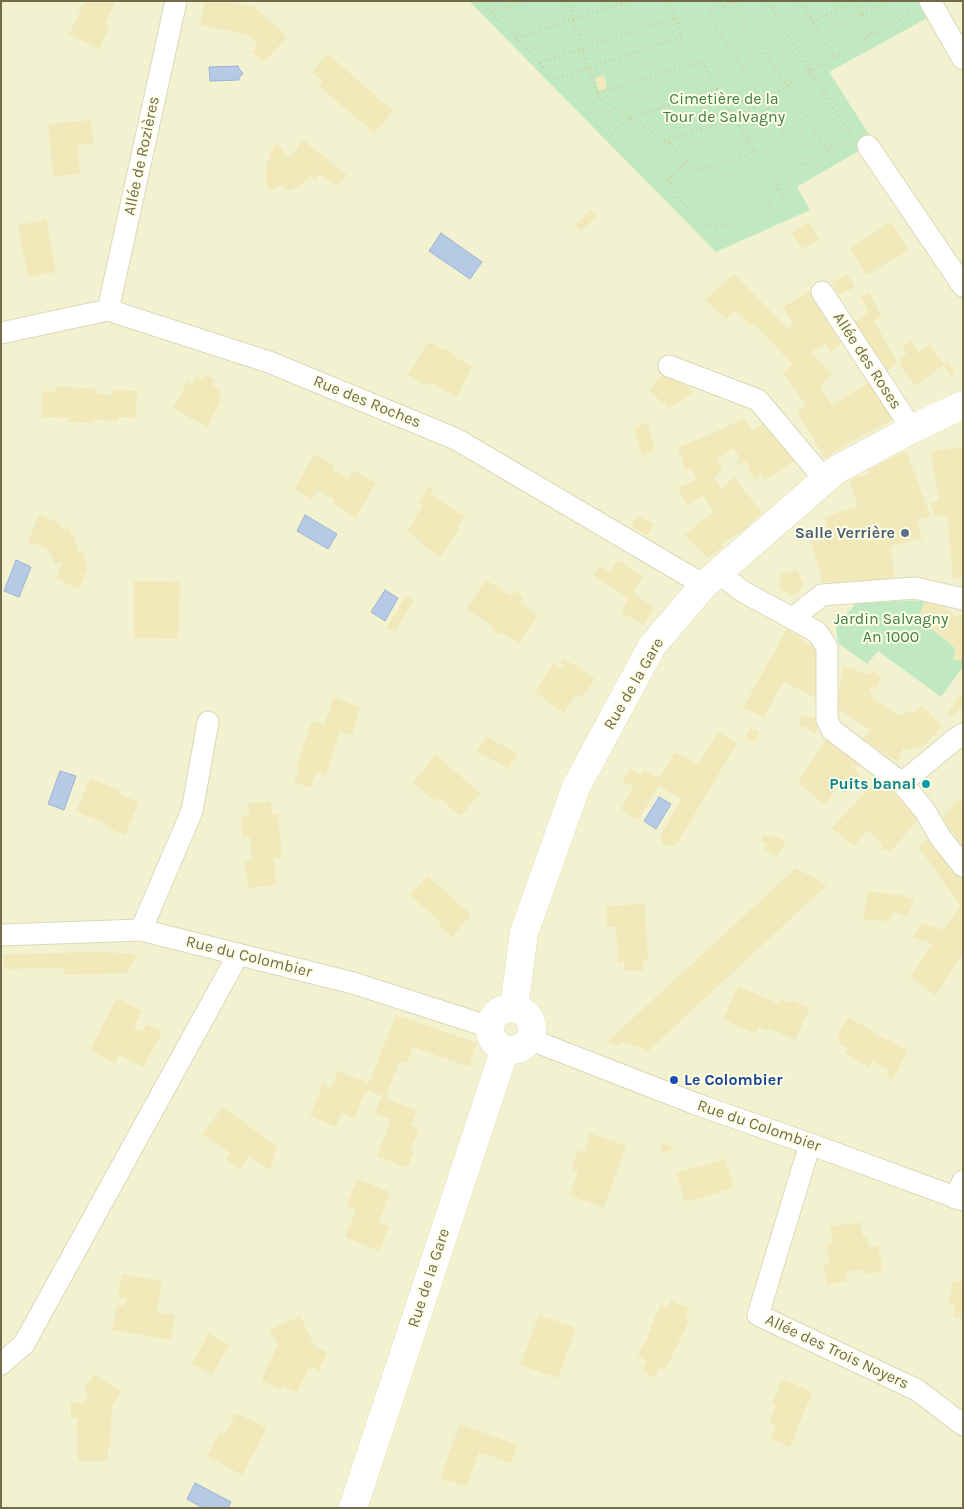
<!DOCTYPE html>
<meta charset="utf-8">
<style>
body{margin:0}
#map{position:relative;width:964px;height:1509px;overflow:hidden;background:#fafce1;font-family:Karla,sans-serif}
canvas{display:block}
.frame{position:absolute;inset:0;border:2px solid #736b49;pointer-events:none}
</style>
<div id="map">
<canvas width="964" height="1509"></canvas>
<div class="frame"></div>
</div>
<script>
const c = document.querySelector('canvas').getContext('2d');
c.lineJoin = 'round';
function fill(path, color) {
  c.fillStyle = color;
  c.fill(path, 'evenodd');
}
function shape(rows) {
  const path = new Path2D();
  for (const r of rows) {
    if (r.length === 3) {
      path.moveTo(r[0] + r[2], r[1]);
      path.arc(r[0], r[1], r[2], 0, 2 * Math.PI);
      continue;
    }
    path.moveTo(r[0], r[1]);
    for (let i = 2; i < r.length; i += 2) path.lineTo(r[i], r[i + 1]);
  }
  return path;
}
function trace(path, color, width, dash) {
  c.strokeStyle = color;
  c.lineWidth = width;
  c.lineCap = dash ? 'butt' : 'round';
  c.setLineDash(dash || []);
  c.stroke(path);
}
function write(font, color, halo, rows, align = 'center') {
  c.font = font + ' Karla,sans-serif';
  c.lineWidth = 4;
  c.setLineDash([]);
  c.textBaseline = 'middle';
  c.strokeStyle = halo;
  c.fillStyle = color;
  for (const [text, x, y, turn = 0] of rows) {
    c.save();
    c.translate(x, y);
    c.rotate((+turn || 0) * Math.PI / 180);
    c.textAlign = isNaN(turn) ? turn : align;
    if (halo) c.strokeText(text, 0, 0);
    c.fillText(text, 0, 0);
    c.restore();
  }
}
fill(shape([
 [1,1,963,1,963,1508,1,1508]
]), '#f3f2d0');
fill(shape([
 [469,1,919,1,929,17,829,72,874,142,797,187,810,210,716,252],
 [926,600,917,622,929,627,941,636,956,649,953,659,963,661,963,667,941,697,878,651,867,664,838,643,836,627,856,603]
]), '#c0e9c2');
const water = shape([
 [238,66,239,69,243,73,241,76,239,77,239,80,210,81,209,67,238,66],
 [441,233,482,262,470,279,429,251,441,233],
 [305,515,337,534,328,549,297,531,305,515],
 [16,560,31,567,19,597,4,591,16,560],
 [385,590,398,598,385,621,371,612,385,590],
 [60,771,76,776,64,810,48,804,60,771],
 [659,797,671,804,656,829,644,821,659,797],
 [195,1483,231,1502,228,1508,203,1508,187,1499,195,1483]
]);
fill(water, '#b6c9e5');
trace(water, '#9db3d6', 1);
fill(shape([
 [85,1,116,1,105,23,110,26,99,49,69,34],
 [205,1,226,1,255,7,287,37,264,62,252,52,258,45,248,35,200,25],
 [328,54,393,111,374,133,319,86,323,81,312,72],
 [604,75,607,88,599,91,595,78],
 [91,120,93,144,78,145,80,174,53,176,48,124],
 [303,140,347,175,337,186,319,175,315,180,311,176,301,185,291,190,284,190,284,185,269,191,266,181,266,168,272,150,276,144,283,149,284,157,292,156],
 [591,209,597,216,581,231,575,225],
 [46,220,56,272,28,277,18,225],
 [809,222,819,239,802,249,792,232],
 [891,222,909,250,866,275,850,248],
 [734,274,788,329,794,325,783,307,810,291,830,327,833,325,844,340,831,352,825,344,811,352,832,374,820,386,832,405,875,379,900,416,852,441,825,458,797,412,806,405,783,373,792,364,754,323,750,325,735,310,726,319,705,300],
 [847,274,855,287,839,295,832,283],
 [869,292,881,316,874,321,897,362,884,374,850,325,869,312,860,297],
 [910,340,919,352,929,345,944,365,947,362,956,374,951,377,943,365,915,386,901,367,902,365,899,360,907,353,902,346],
 [428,342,441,349,442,348,454,354,453,356,472,367,457,397,429,382,428,386,408,375],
 [665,371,694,392,669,408,649,391],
 [206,375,215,380,212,385,222,391,218,398,221,400,207,427,173,408,188,381,192,384,196,376,203,380],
 [56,386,95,389,95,394,112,395,112,390,137,391,136,418,118,417,118,421,93,420,93,423,67,422,68,418,41,417,42,391,56,392],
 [744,419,753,431,763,423,787,443,798,459,765,480,761,474,755,480,748,470,750,468,745,460,741,465,737,463,740,457,733,448,717,461,723,469,714,478,720,487,722,489,734,477,762,513,748,525,749,528,721,543,723,547,708,558,684,535,714,512,704,496,687,505,678,488,696,480,692,469,686,471,678,448],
 [647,423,655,449,642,457,634,428],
 [963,447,963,578,953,579,947,514,935,517,930,503,939,501,931,451],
 [906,451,931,517,917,520,922,539,891,546,895,581,823,582,810,538,829,536,824,517,858,506,850,480,870,473,868,470],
 [315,454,334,465,332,469,348,479,354,470,376,483,355,518,333,504,335,500,318,490,311,500,294,489],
 [429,486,434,488,430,494,465,516,458,527,460,528,440,557,420,543,422,541,407,532,423,505,419,503],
 [39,515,60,523,62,530,69,527,79,552,82,551,88,567,79,589,56,579,61,565,60,561,55,564,48,549,28,541],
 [638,515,654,524,648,536,631,526],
 [618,560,643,576,633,593,654,607,643,625,621,612,629,599,593,576,599,566,610,572],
 [797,570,804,584,794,596,779,589,781,573],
 [486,580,510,596,514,591,523,597,520,603,538,615,519,644,501,632,500,635,490,628,492,626,466,609],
 [134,581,180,582,178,639,134,638],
 [406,595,414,600,395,632,387,628],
 [926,600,942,605,957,618,963,612,963,661,953,659,956,649,941,636,929,627,916,622],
 [787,629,818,651,818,699,783,682,764,717,743,708],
 [563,658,595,679,582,698,577,694,564,713,535,692,553,663,563,670,565,666,560,663],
 [843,666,871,675,872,670,881,677,876,689,870,688,870,691,875,700,899,716,907,711,910,714,922,706,942,727,922,747,910,750,903,748,898,762,863,739,870,730,836,707],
 [963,692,963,705,950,718,947,714],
 [334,697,360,707,352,735,340,731,326,776,316,773,310,788,294,782,300,767,296,766,312,721,324,725],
 [801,715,818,718,820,724,815,734,806,727,800,727],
 [750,728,759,732,755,742,745,738],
 [718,732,737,743,678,842,674,846,665,845,663,844,661,838,662,833,681,799,659,786,638,820,621,809,634,787,622,781,630,768,641,775,644,770,659,778,675,752,698,765],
 [486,736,518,754,508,769,477,751],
 [827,739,861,763,856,768,852,764,850,766,860,773,847,794,837,787,825,806,798,782],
 [436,755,480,793,461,816,438,797,435,801,413,783],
 [90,778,120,791,119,794,139,802,125,835,105,827,106,823,76,812],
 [878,778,920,816,891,852,887,849,885,851,881,847,883,845,867,830,854,846,832,828],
 [927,785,5],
 [958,800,963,804,963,847,942,818],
 [271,802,272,814,278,813,282,858,274,859,276,885,248,888,245,861,252,861,250,837,242,837,241,816,249,815,248,803],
 [772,834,786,841,777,856,764,849,767,844,761,840,763,835,770,837],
 [931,837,963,880,963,954,936,995,910,977,933,944,912,937,922,923,943,930,960,906,919,847],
 [796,868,827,885,647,1052,644,1049,622,1042,620,1046,607,1042],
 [428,876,471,915,452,937,438,925,441,922,410,895],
 [868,891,901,895,914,900,907,917,894,912,890,921,863,920],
 [645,904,648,961,643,961,643,970,625,971,624,962,618,963,616,927,607,927,606,906],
 [106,952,137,954,127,973,65,975,64,968,4,969,3,954],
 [738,986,779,1004,781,999,790,1003,791,1000,810,1008,795,1040,769,1028,767,1031,759,1027,756,1034,723,1019],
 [117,998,142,1011,134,1028,143,1032,146,1024,162,1032,143,1067,119,1055,115,1063,90,1050],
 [396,1015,477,1043,469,1067,413,1047,407,1064,400,1061,385,1098,417,1111,411,1125,419,1129,410,1150,414,1151,407,1168,377,1156,391,1120,375,1113,382,1096,366,1090,354,1119,341,1113,336,1127,310,1116,323,1084,331,1087,338,1071,369,1083],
 [848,1017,874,1032,873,1034,880,1038,881,1036,908,1051,892,1080,886,1076,890,1070,872,1061,869,1067,845,1053,848,1048,840,1044,837,1037],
 [222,1107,277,1146,270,1170,249,1156,240,1169,226,1160,230,1153,203,1135],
 [590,1133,626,1146,604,1208,569,1195,578,1171,572,1169,578,1150,584,1152],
 [663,1143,673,1146,670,1153,660,1150],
 [725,1159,734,1188,685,1202,676,1173],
 [357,1179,390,1192,379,1223,389,1227,379,1251,345,1237,356,1210,346,1206],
 [860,1222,863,1237,867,1237,869,1247,878,1245,883,1270,865,1274,865,1269,846,1272,847,1281,827,1284,823,1265,830,1264,826,1245,833,1243,830,1227],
 [122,1274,162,1281,157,1312,175,1315,171,1340,112,1330,117,1305,124,1306,126,1299,118,1298],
 [953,1281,963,1282,963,1318,953,1317,955,1305,949,1304],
 [671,1300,689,1309,685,1317,690,1319,665,1370,660,1367,654,1378,642,1371,647,1361,638,1356,652,1328,650,1327,661,1305,668,1308],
 [539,1315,576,1328,558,1378,520,1365],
 [300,1316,315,1347,327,1352,319,1371,310,1366,297,1392,283,1386,282,1390,261,1380,278,1345,269,1330],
 [209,1333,229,1345,212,1375,192,1364],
 [94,1375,121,1391,112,1406,110,1448,108,1448,108,1461,78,1461,77,1418,71,1418,71,1403,84,1402,89,1394,84,1390],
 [782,1379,812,1392,790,1447,770,1438,776,1426,769,1423,776,1406,772,1404],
 [236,1413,267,1428,242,1475,207,1456,220,1432,224,1435],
 [460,1424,518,1445,511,1463,479,1452,466,1487,440,1478]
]), '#f1e9b9');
const street = shape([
 [930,1,963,59],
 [868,146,963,286],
 [822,292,912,429],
 [108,310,176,1],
 [1,333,108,310,269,362,456,439,704,585],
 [669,366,758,400,825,480],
 [719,573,742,591,817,632,827,647,827,720,832,730,902,783,925,811,940,837,963,866],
 [793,618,822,595,915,588,963,599],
 [902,783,954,740,963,734],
 [141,930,192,811,208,722],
 [1,935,141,930,353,983,490,1027],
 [529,1039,696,1104,810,1144,963,1200],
 [810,1144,758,1315,917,1390,963,1425],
 [955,1198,963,1181],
 [1,1364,24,1344,238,955]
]);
const secondary = shape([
 [514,1008,524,933,576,787,652,646,704,585,836,470,912,429,963,405],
 [511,1029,21],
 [353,1508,505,1049]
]);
trace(street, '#dbd8b8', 23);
trace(secondary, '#e2deb8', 29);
trace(shape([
 [481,1,555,79,682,37,669,1],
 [567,1,599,98,669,143,696,171,744,157,754,151,735,119,810,71,911,13,912,14],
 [733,1,708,15,763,100,803,165,847,137],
 [767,1,850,134],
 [800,1,835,57],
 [855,1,872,35],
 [733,2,827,150],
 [491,12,523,1],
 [813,22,854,1],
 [836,29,885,1],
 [516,38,629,1],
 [540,63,675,18],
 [598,93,702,61,735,119,665,141],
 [611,134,630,118,718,88],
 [754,151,788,203],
 [637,157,657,136],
 [668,179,681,202,710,226,733,226,753,217,768,205,778,187],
 [662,184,687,162]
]), '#d5cc9d', 3, [1, 4]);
trace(street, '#fff', 21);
trace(secondary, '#fff', 28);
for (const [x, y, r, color] of [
 [905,533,5,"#5c6f8a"],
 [926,784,5,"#0f9aa8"],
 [674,1080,5,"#1a4fb4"]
]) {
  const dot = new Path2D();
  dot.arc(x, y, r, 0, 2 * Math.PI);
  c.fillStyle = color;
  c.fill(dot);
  trace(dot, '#fdffe7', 2);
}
write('16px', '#437e4d', '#fdffe7', [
 ["Cimetière de la",724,99],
 ["Tour de Salvagny",724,117],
 ["Jardin Salvagny",891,619],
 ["An 1000",891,637]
]);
write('16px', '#736b49', '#fdffe7', [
 ["Allée de Rozières",142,156,-78],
 ["Allée des Roses",867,361,57],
 ["Rue des Roches",367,402,22],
 ["Rue de la Gare",634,684,-60],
 ["Rue du Colombier",249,957,14],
 ["Rue du Colombier",759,1126,19],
 ["Rue de la Gare",429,1278,-72],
 ["Allée des Trois Noyers",837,1352,25]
]);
write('bold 16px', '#4e5e75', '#fdffe7', [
 ["Salle Verrière",895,533]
], 'right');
write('bold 16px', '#0d838f', '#fdffe7', [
 ["Puits banal",916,784]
], 'right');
write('bold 16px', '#164399', '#fdffe7', [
 ["Le Colombier",684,1080]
], 'left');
</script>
